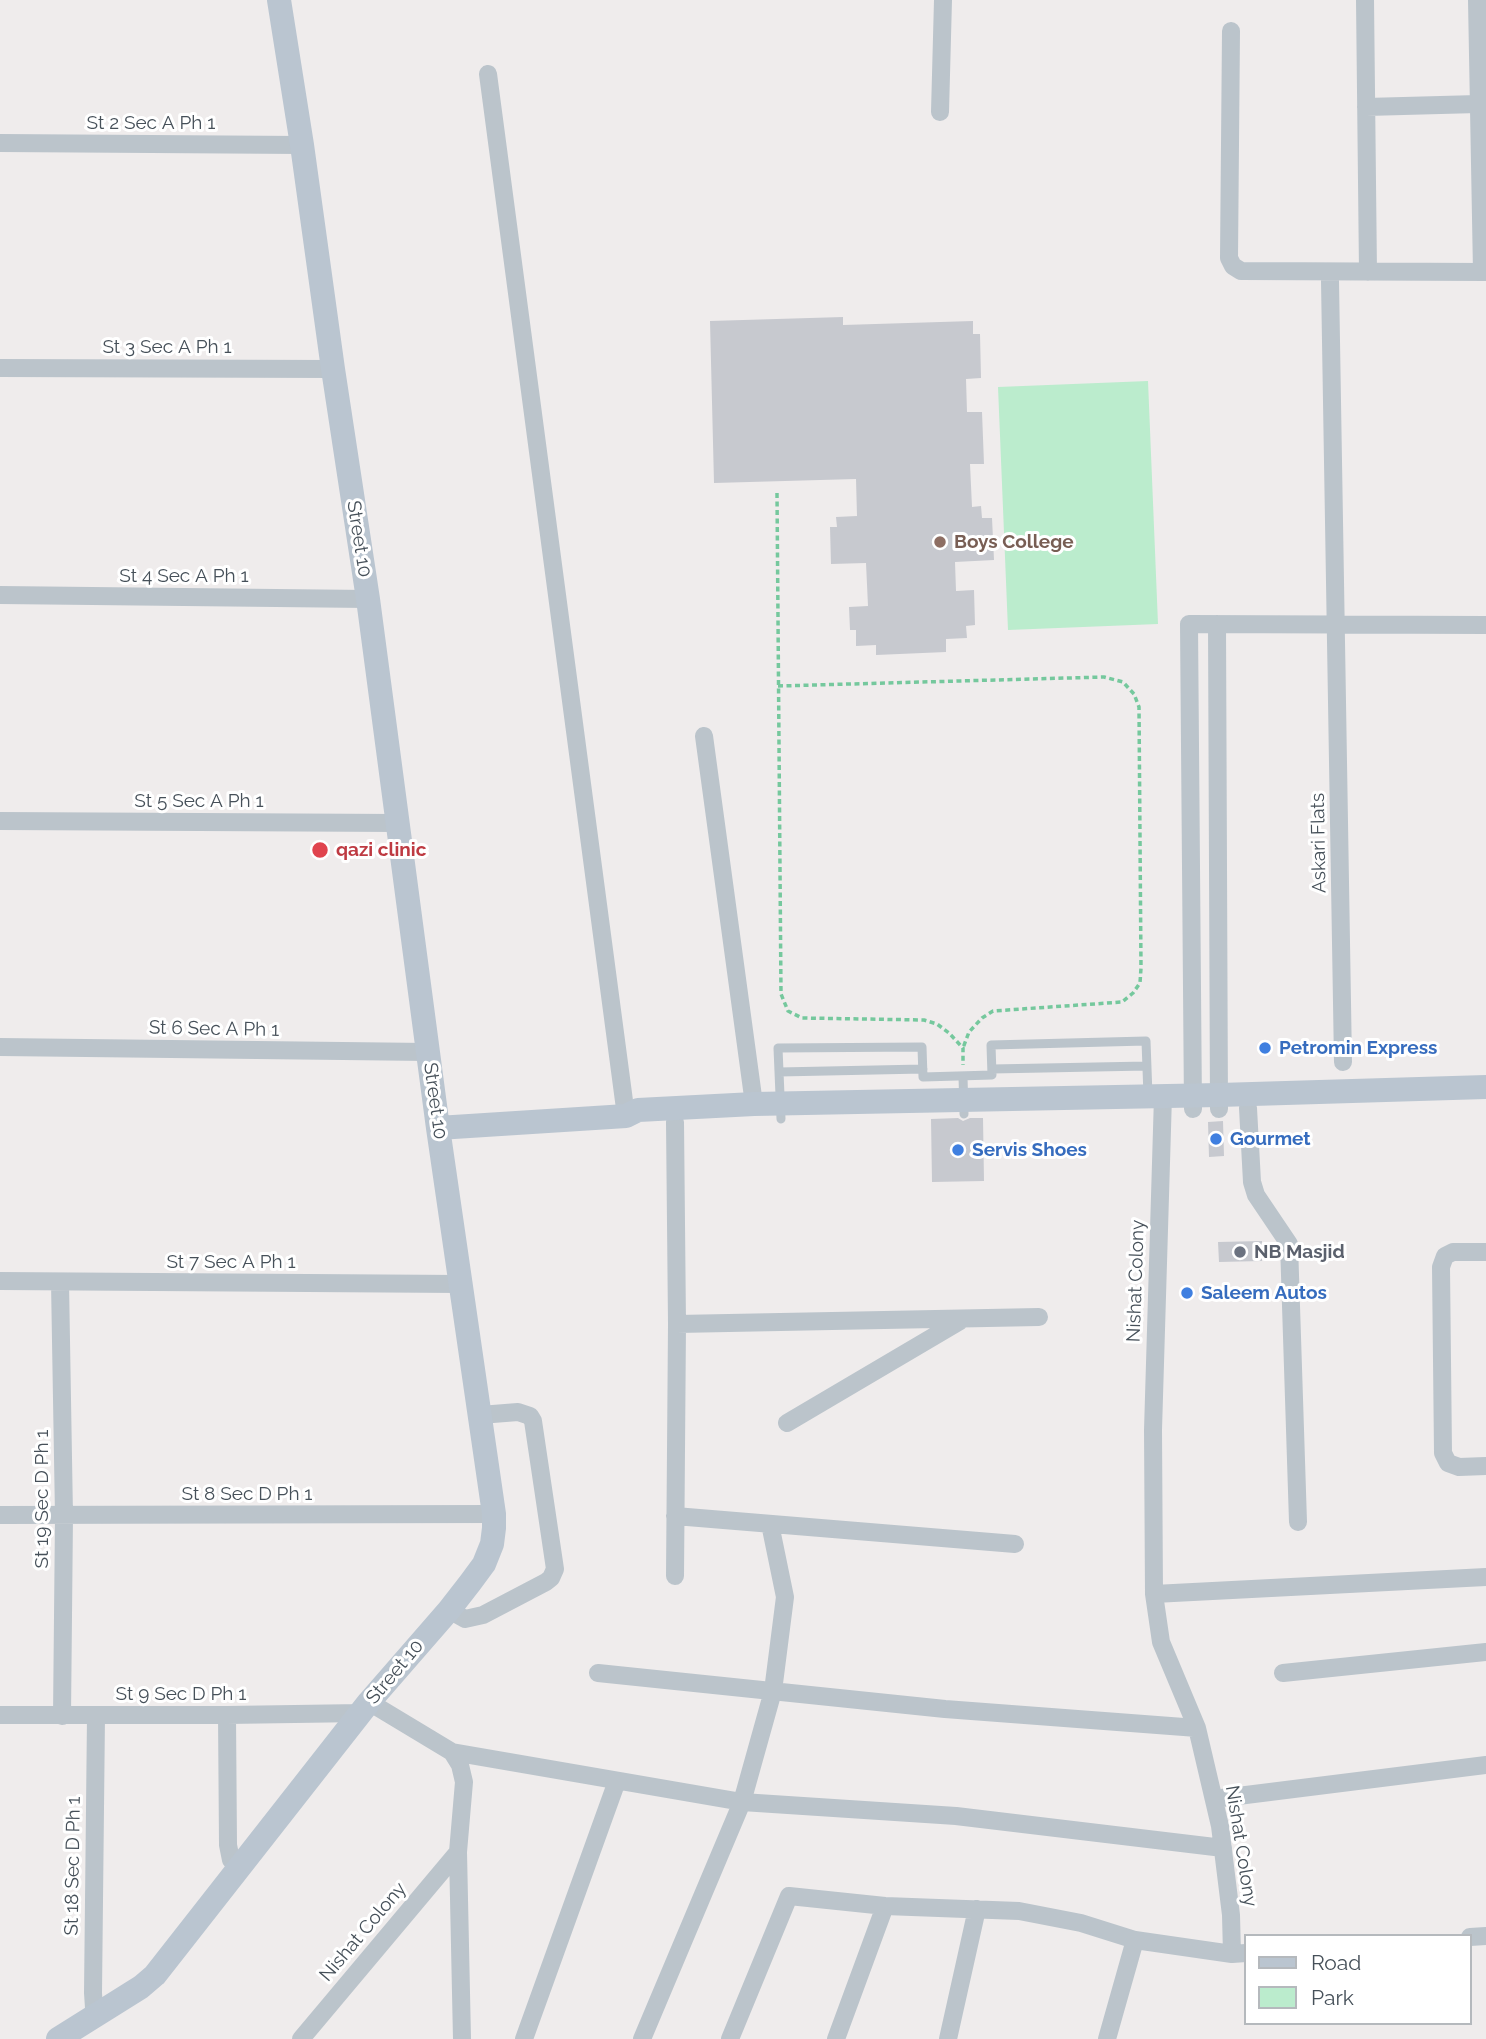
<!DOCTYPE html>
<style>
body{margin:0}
#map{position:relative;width:1486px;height:2039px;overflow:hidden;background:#efecec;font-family:Raleway,sans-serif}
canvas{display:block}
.legend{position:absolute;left:1244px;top:1934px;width:228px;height:91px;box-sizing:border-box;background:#fff;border:2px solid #b5b9bd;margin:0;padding:9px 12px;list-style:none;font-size:21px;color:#465059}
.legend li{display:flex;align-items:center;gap:14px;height:35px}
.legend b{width:35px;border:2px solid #b5b9bd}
</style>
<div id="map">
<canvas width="1486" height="2039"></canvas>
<ul class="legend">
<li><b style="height:9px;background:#bac5d0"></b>Road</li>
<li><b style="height:19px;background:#bbeccd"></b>Park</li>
</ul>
</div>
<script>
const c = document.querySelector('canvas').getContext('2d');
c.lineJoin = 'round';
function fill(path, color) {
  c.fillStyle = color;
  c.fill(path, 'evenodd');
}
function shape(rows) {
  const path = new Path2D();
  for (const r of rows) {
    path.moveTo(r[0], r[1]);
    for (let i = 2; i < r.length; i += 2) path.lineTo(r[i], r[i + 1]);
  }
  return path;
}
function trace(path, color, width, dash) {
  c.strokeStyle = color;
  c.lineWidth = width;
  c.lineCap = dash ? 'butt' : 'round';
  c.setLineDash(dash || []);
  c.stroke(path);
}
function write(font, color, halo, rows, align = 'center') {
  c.font = font + ' Raleway,sans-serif';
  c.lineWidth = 6;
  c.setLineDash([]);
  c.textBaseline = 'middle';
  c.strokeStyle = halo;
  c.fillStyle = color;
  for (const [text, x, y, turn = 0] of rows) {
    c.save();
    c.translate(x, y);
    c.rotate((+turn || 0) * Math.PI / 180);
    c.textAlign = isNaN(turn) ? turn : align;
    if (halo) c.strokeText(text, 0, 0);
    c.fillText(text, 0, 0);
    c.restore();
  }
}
fill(shape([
 [1148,381,1158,624,1008,630,998,387]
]), '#bbeccd');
fill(shape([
 [843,317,843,325,973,321,973,334,980,334,981,378,966,379,967,412,982,412,984,464,970,464,972,507,981,506,982,518,992,518,994,560,955,562,956,591,974,590,975,625,966,626,967,638,946,639,946,652,876,655,876,645,856,646,856,630,850,630,849,607,868,606,866,563,831,564,830,527,837,527,836,517,857,516,856,479,714,483,710,321],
 [958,1118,963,1121,970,1118,983,1118,984,1181,932,1182,931,1119],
 [1223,1121,1224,1156,1209,1157,1208,1122],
 [1262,1241,1262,1261,1219,1262,1218,1242]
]), '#c7c9cf');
trace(shape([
 [777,493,781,994,788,1011,802,1018,924,1020,937,1024,949,1033,963,1048,963,1065],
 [778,686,1104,677,1123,682,1134,694,1139,707,1141,968,1140,983,1133,993,1122,1002,993,1011,982,1018,969,1032,963,1048]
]), '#75c89d', 3.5, [5, 3.5]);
trace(shape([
 [992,1069,1147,1066],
 [779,1072,923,1069],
 [963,1076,964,1114],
 [781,1119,778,1048,922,1047,923,1077,992,1075,991,1045,1146,1041,1148,1096]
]), '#bbc4cb', 9);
trace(shape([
 [1365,0,1368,272],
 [1477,0,1482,272],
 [1231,31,1229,258,1233,266,1241,271,1486,272],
 [488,74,626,1116],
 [1366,107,1478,104],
 [940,112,943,0],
 [0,143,302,145],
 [1330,281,1343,1062],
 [0,368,333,369],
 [0,595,368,599],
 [1217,624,1219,1109],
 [704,736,754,1104],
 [0,821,398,823],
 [0,1047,428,1052],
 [1163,1096,1153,1430,1154,1594,1161,1642,1197,1728,1220,1826,1231,1915,1232,1954],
 [1248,1108,1252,1182,1256,1195,1289,1244,1298,1522],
 [1193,1109,1189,624,1486,625],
 [675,1122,677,1324,675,1576],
 [1486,1252,1453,1252,1445,1256,1441,1267,1443,1453,1448,1463,1459,1467,1486,1466],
 [0,1281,461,1284],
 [60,1282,64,1516,62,1716],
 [677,1324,1039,1317],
 [787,1423,960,1321],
 [0,1515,494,1514],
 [675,1516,1015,1544],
 [1154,1594,1486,1577],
 [449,1610,465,1619,483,1615,546,1582,551,1578,555,1569,533,1421,530,1416,518,1412,480,1415],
 [598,1673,945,1709,1197,1728],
 [1283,1673,1486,1652],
 [369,1702,452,1752,460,1765,464,1782,458,1852,462,2039],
 [0,1715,227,1715,362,1713],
 [227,1715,228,1845,231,1860,239,1868],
 [96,1716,93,1993,94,2008,97,2015],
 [452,1752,742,1802,956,1816,1223,1848],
 [1214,1799,1486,1765],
 [1470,1937,1486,1936],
 [301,2039,458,1852],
 [524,2039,617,1781],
 [642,2039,742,1802,773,1691,785,1597,770,1524],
 [730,2039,789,1896,885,1906,1019,1911,1081,1923,1135,1940,1232,1954,1246,1953],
 [836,2039,885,1906],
 [948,2039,977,1909],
 [1107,2039,1135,1940]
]), '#bbc4cb', 18);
trace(shape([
 [438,1128,626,1116,638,1110,754,1104,1219,1095,1486,1087],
 [58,2039,141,1987,155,1975,369,1702,449,1610,470,1583,484,1564,492,1544,494,1528,494,1514,438,1128,368,599,333,369,302,145,279,0]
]), '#bac5d0', 24);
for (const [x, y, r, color] of [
 [940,542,7,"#8d6e63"],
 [320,850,9,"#e0444e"],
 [1265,1048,7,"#3f7fe0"],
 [1216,1139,7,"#3f7fe0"],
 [958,1150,7,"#3f7fe0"],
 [1240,1252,7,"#6b7280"],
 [1187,1293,7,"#3f7fe0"]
]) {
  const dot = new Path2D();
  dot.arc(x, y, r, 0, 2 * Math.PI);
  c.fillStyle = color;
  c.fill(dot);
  trace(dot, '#fff', 2.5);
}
write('19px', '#465059', '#fff', [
 ["St 2 Sec A Ph 1",151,123],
 ["St 3 Sec A Ph 1",167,347],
 ["Street 10",359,539,81],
 ["St 4 Sec A Ph 1",184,576],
 ["St 5 Sec A Ph 1",199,801],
 ["Askari Flats",1319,843,-91],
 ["St 6 Sec A Ph 1",214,1029,1],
 ["Street 10",435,1101,82],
 ["St 7 Sec A Ph 1",231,1262],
 ["Nishat Colony",1136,1281,-88],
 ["St 8 Sec D Ph 1",247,1494],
 ["St 19 Sec D Ph 1",42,1499,-90],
 ["Street 10",395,1672,-50],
 ["St 9 Sec D Ph 1",181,1694],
 ["Nishat Colony",1241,1846,81],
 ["St 18 Sec D Ph 1",73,1866,-89],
 ["Nishat Colony",363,1932,-50]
]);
write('bold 19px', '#785e54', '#fff', [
 ["Boys College",954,542]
], 'left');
write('bold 19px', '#be3a42', '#fff', [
 ["qazi clinic",336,850]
], 'left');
write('bold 19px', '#366cbe', '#fff', [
 ["Petromin Express",1279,1048],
 ["Gourmet",1230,1139],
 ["Servis Shoes",972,1150],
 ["Saleem Autos",1201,1293]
], 'left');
write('bold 19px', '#5b616d', '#fff', [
 ["NB Masjid",1254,1252]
], 'left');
</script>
